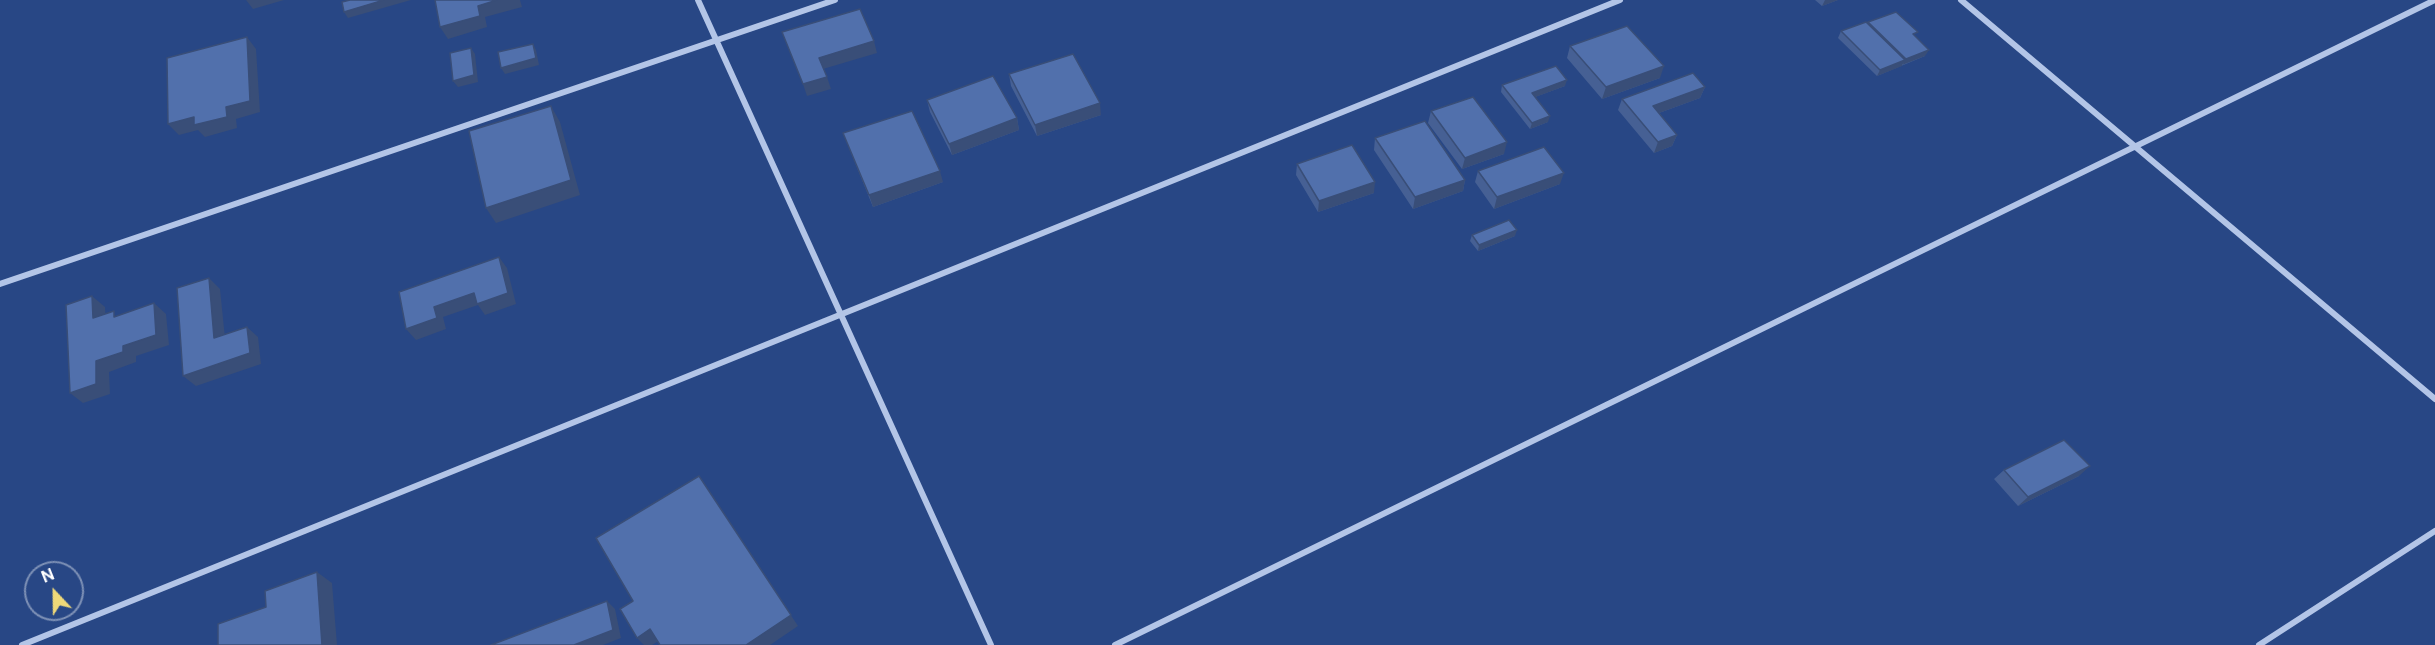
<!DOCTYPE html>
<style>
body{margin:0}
#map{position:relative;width:2435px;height:645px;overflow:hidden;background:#284785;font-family:"Public Sans",sans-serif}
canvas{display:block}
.north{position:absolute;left:24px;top:561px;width:60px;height:60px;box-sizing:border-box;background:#284785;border:2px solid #7e91b6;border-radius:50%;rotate:338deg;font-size:16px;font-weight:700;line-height:24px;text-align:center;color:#fff}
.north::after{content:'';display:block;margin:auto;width:21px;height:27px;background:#efd979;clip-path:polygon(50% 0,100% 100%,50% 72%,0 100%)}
</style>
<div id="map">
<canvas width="2435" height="645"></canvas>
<div class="north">N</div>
</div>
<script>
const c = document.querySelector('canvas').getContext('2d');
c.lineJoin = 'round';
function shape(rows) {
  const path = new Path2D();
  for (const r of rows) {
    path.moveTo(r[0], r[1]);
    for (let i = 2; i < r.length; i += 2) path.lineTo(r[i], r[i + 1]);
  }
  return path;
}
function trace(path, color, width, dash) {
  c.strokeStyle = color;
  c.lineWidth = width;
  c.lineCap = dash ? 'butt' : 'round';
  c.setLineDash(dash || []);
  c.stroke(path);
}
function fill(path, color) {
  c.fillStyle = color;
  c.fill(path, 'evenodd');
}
trace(shape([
 [698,0,991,645],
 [1961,0,2435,399],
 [0,284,835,0],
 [22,645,1620,0],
 [1115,645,2435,0],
 [2259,645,2435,531]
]), '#b3c5e7', 6);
fill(shape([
 [1815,0,1838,0,1822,6],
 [1868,22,1915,37,1925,56,1877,76,1838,38,1841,31,1867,23],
 [1570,46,1660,78,1602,99,1567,58],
 [1009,74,1101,115,1037,136,1011,86],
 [1502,85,1565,86,1535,97,1548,122,1530,129,1501,92],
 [1705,87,1700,98,1659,113,1677,135,1672,146,1654,153,1618,110,1622,99],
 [927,100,1017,118,1019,130,952,155,930,112],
 [1431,111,1504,154,1462,169,1428,123],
 [843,133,943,182,873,207],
 [1375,138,1465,180,1463,191,1413,209,1374,150],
 [1297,164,1374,193,1318,212,1296,175],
 [1478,171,1560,184,1494,209,1475,182],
 [1472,235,1515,236,1478,251,1470,241],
 [2004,470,2079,476,2018,506,1994,479]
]), '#466094');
fill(shape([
 [246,0,284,0,253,9],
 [384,0,411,0,348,18,344,12],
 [497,0,520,0,522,7,485,17,487,27,448,39,440,27,478,6],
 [1825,0,1838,0,1822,6],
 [247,37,256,49,260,112,236,119,237,128,205,137,198,130,179,135,168,124,226,107],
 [874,41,877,53,823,69,819,58],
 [533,44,536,50,539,65,505,74,501,68],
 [471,48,475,54,478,82,458,87,453,81],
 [1929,50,1925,56,1902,65,1906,59],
 [1905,60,1902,66,1877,76,1880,70],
 [1664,66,1660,78,1602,99,1606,87],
 [827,77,831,89,807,96,803,84],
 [1567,80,1565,86,1530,99,1532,93],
 [1705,87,1700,98,1648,117,1653,106],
 [1100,103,1101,115,1037,136,1035,125],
 [551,106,560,122,580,195,496,223,486,208],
 [1550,116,1548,122,1530,129,1532,123],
 [1017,118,1019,130,952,155,949,144],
 [1677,135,1672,146,1654,153,1658,142],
 [1507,142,1504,154,1462,169,1465,158],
 [940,171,943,182,873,207,869,195],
 [1564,173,1560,184,1494,209,1497,197],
 [1465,180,1463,191,1413,209,1415,197],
 [1375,182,1374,193,1318,212,1319,201],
 [1517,230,1515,236,1478,251,1479,245],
 [499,257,507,268,516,304,485,315,478,305,443,317,446,329,416,340,406,329,434,307,474,293],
 [209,278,220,289,226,348,214,338],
 [92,296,105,307,106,328,93,318],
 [154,303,166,314,169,345,136,356,136,362,109,372,110,394,83,403,70,393,96,361,123,346],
 [247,327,258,337,261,364,196,386,183,376],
 [2090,466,2079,476,2018,506,2028,497],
 [707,488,798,626,770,645,746,645],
 [317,572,332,583,337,645,322,645],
 [607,601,615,609,621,638,603,645,574,645],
 [650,629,660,640,652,645,644,645,637,638]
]), '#394e78');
const building = shape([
 [350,0,384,0,344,12,342,2,350,0],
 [435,0,497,0,478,6,480,16,440,27,435,0],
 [860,9,874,41,819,58,827,77,803,84,782,32,860,9],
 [1896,12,1918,32,1913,34,1929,50,1906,59,1868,22,1896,12],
 [1866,22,1905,60,1880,70,1841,31,1866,22],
 [1627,26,1664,66,1606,87,1570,46,1627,26],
 [247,37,250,101,226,107,227,117,194,125,194,117,168,124,167,58,247,37],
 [533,44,536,58,501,68,498,52,533,44],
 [471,48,474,75,453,81,450,53,471,48],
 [1073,54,1100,103,1035,125,1009,74,1073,54],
 [1556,66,1567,80,1532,93,1550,116,1532,123,1502,85,1556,66],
 [1693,73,1705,87,1653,106,1677,135,1658,142,1622,99,1693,73],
 [993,76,1017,118,949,144,927,100,993,76],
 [1473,97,1507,142,1465,158,1431,111,1473,97],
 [551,106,571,180,486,208,469,131,551,106],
 [912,111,940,171,869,195,843,133,912,111],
 [1425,121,1465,180,1415,197,1375,138,1425,121],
 [1352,145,1375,182,1319,201,1297,164,1352,145],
 [1544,147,1564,173,1497,197,1478,171,1544,147],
 [1509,220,1517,230,1479,245,1472,235,1509,220],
 [499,257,508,293,477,304,474,293,434,307,437,318,406,329,399,292,499,257],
 [209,278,214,338,247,327,250,353,183,376,177,288,209,278],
 [92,296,93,318,114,311,114,317,154,303,156,335,123,346,123,352,96,361,96,384,70,393,66,305,92,296],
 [2064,440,2090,466,2028,497,2004,470,2064,440],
 [699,476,791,615,746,645,660,645,650,629,637,638,620,609,633,601,596,538,699,476],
 [317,572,322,645,218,645,218,624,266,607,265,591,317,572],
 [607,601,613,630,574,645,491,645,607,601]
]);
fill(building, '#5170ac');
trace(building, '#394e78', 1.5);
</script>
